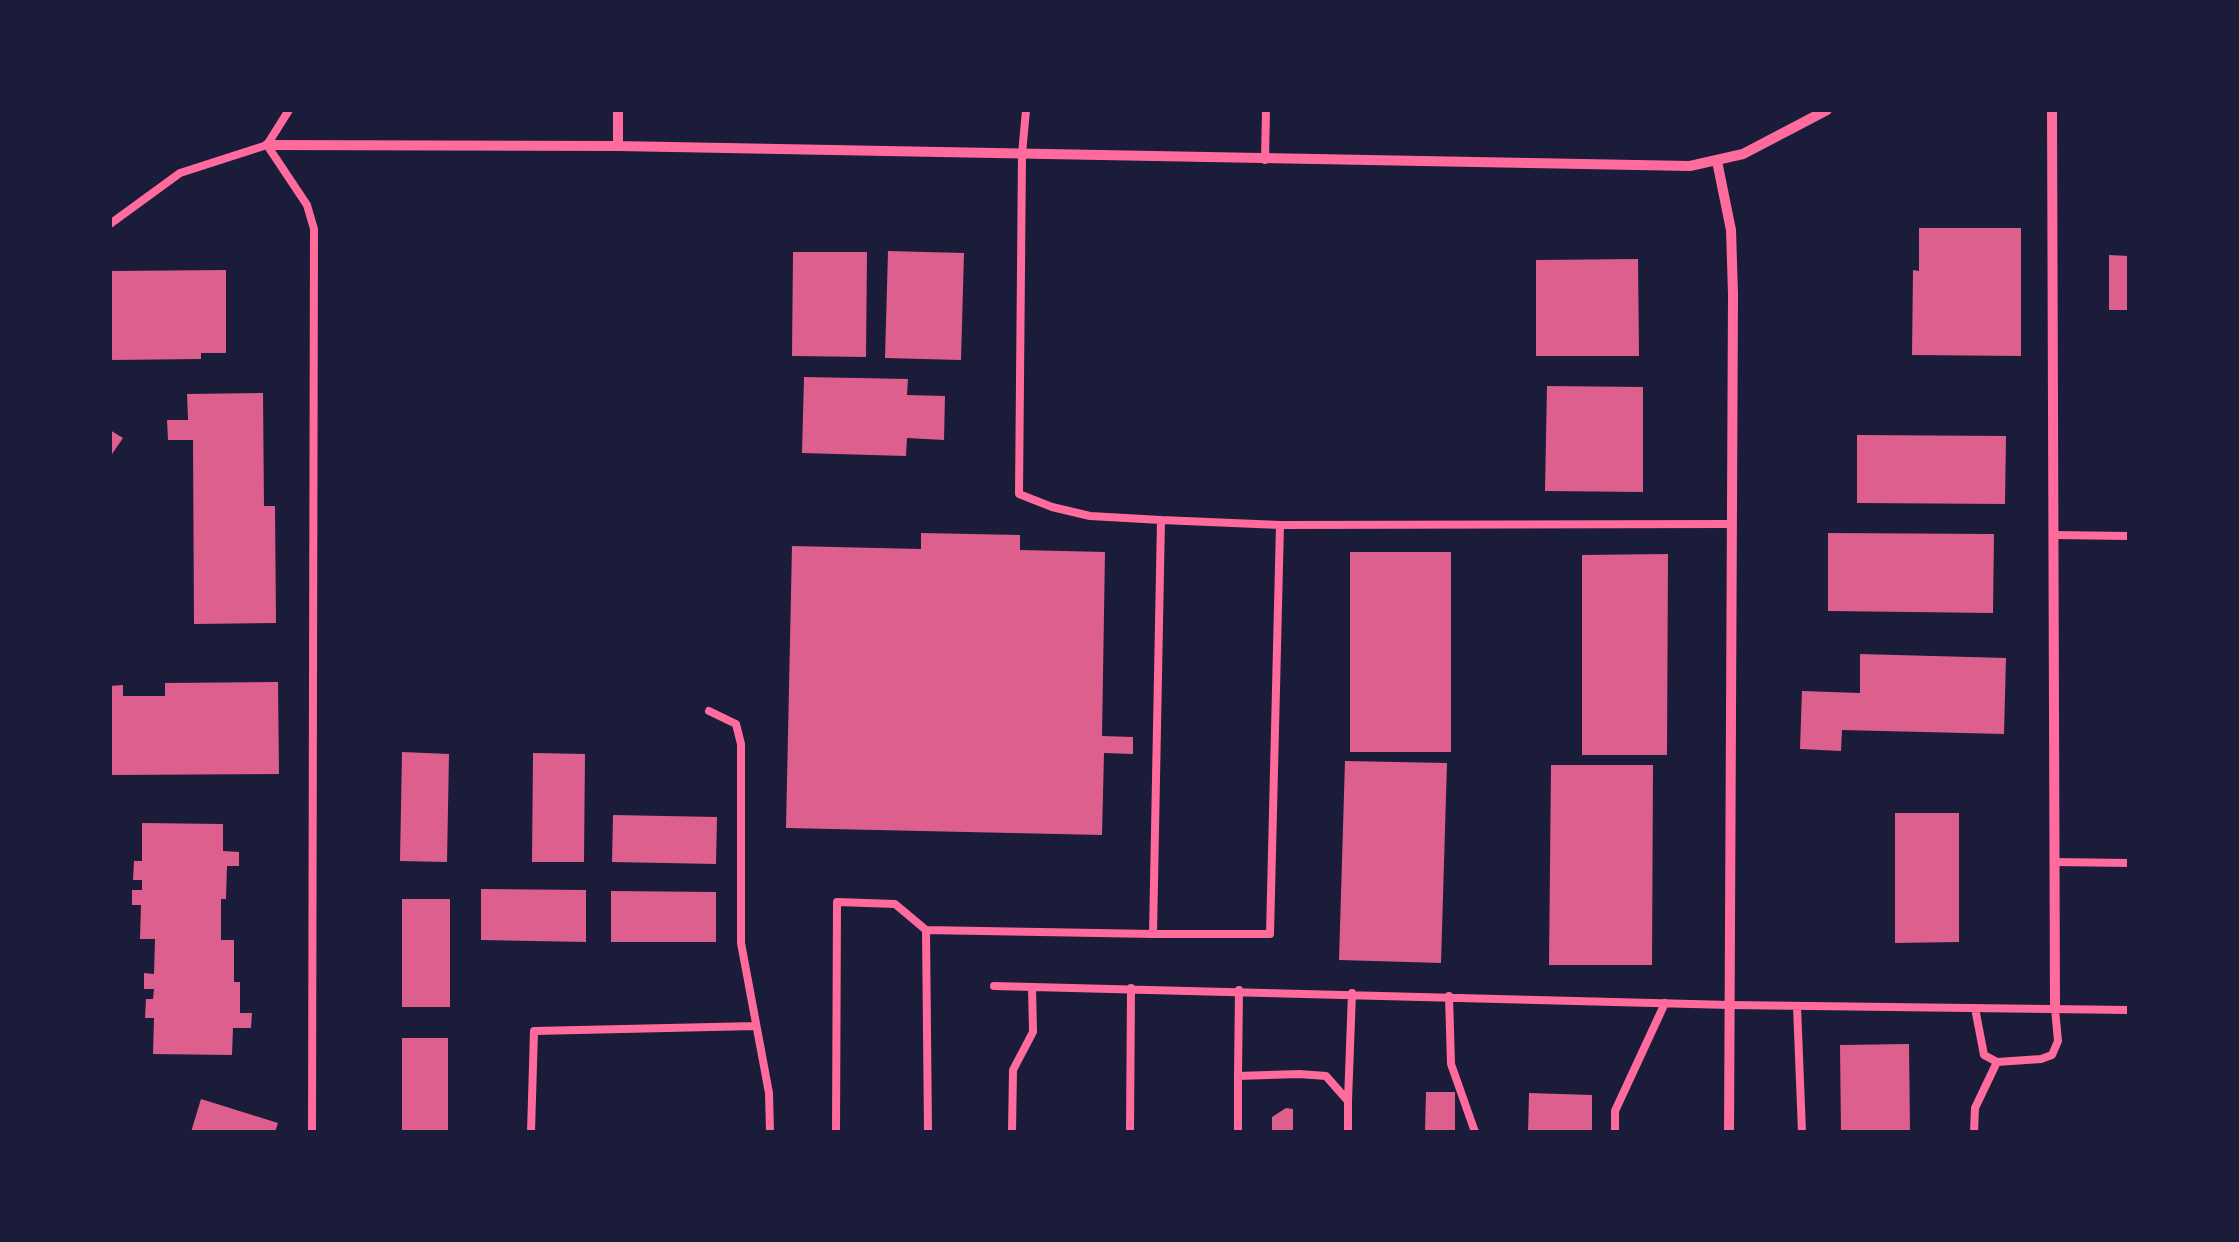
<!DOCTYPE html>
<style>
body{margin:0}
#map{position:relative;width:2239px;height:1242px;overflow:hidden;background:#1b1b3a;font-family:"PT Sans",sans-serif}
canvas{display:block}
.frame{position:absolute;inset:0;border:112px solid #1b1b3a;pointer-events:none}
</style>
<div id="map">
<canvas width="2239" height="1242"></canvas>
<div class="frame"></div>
</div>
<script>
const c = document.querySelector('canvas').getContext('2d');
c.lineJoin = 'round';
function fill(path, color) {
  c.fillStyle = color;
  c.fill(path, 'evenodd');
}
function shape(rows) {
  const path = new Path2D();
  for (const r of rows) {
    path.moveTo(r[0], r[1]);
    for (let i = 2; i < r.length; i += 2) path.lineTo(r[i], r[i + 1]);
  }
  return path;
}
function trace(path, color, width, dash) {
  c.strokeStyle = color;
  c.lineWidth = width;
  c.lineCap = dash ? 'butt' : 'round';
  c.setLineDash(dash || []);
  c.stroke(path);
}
fill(shape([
 [1919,228,2021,228,2021,356,1912,355,1913,270,1919,271],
 [888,251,964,253,961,360,885,358],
 [793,252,867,252,866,357,792,356],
 [2109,255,2129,256,2129,310,2109,310],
 [1638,259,1639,356,1536,356,1536,260],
 [226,270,226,353,201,353,201,359,111,360,111,271],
 [804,377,908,379,907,395,945,396,944,440,907,438,906,456,802,453],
 [1547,386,1643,387,1643,492,1545,491],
 [263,393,264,506,275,506,276,623,194,624,193,440,168,440,167,420,188,420,187,394],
 [110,430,123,438,110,457],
 [1857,435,2006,436,2005,504,1857,503],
 [921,533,1020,535,1020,550,1105,552,1102,736,1133,737,1133,754,1104,753,1102,835,786,828,792,546,921,549],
 [1828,533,1994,534,1993,613,1828,611],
 [1350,552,1451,552,1451,752,1350,752],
 [1668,554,1667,755,1582,755,1582,555],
 [1860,654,2006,658,2004,734,1842,730,1841,751,1800,749,1802,691,1860,693],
 [278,682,279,774,110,775,110,686,123,685,123,696,165,696,165,683],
 [402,752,449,754,447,862,400,861],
 [533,753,585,754,584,862,532,862],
 [1345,761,1447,763,1441,963,1339,960],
 [1551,765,1653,765,1652,965,1549,965],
 [1895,813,1959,813,1959,942,1895,943],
 [613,815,717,817,716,864,612,862],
 [142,823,223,824,223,851,239,852,239,866,227,866,226,899,221,899,221,940,234,940,234,982,240,982,240,1013,252,1013,251,1028,233,1028,232,1055,153,1054,154,1018,145,1018,146,999,153,999,154,989,144,989,144,973,154,974,155,939,140,939,141,905,132,905,132,890,142,890,142,880,133,880,134,861,142,861],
 [481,889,586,890,586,942,481,940],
 [611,891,716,892,716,942,611,942],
 [402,899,450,899,450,1007,402,1007],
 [402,1038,448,1038,448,1132,402,1132],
 [1909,1044,1910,1132,1841,1132,1840,1045],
 [1426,1092,1455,1092,1455,1132,1425,1132],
 [1529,1093,1592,1095,1592,1132,1528,1132],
 [201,1099,278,1123,275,1132,191,1132],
 [1286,1108,1293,1109,1293,1132,1272,1132,1272,1117]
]), '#dd5f8e');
trace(shape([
 [1026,110,1022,154,1019,494,1052,507,1090,516,1161,520],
 [267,145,307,205,314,229,312,1132],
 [1265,160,1266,110],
 [110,224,180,173,267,145,289,110],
 [1280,525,1731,524],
 [2053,535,2129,536],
 [709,711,736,724,741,744,741,943,769,1093,770,1132],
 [2054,862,2129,863],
 [994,986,1730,1005,2129,1010],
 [1449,996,1451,1064,1475,1132],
 [1797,1006,1802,1132],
 [1975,1008,1984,1055,1997,1062,2041,1059,2052,1055,2058,1041,2055,1009],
 [1238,1076,1239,990],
 [1348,1101,1352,993],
 [531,1132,534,1031,756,1026],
 [836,1132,837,902,895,904,926,930],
 [928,1132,926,930,1153,934,1270,934,1280,525,1161,520,1153,934],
 [1012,1132,1013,1070,1033,1032,1032,987],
 [1130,1132,1131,988],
 [1238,1132,1238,1076,1299,1074,1326,1076,1348,1101,1348,1132],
 [1615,1132,1615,1111,1665,1003],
 [1974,1132,1975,1108,1997,1062]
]), '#ff6b9d', 8);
trace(shape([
 [2052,110,2055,1009],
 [267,145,618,146,1690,166,1743,154,1827,110],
 [618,146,618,110],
 [1717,161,1731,230,1733,294,1729,1132]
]), '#ff6b9d', 10);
</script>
